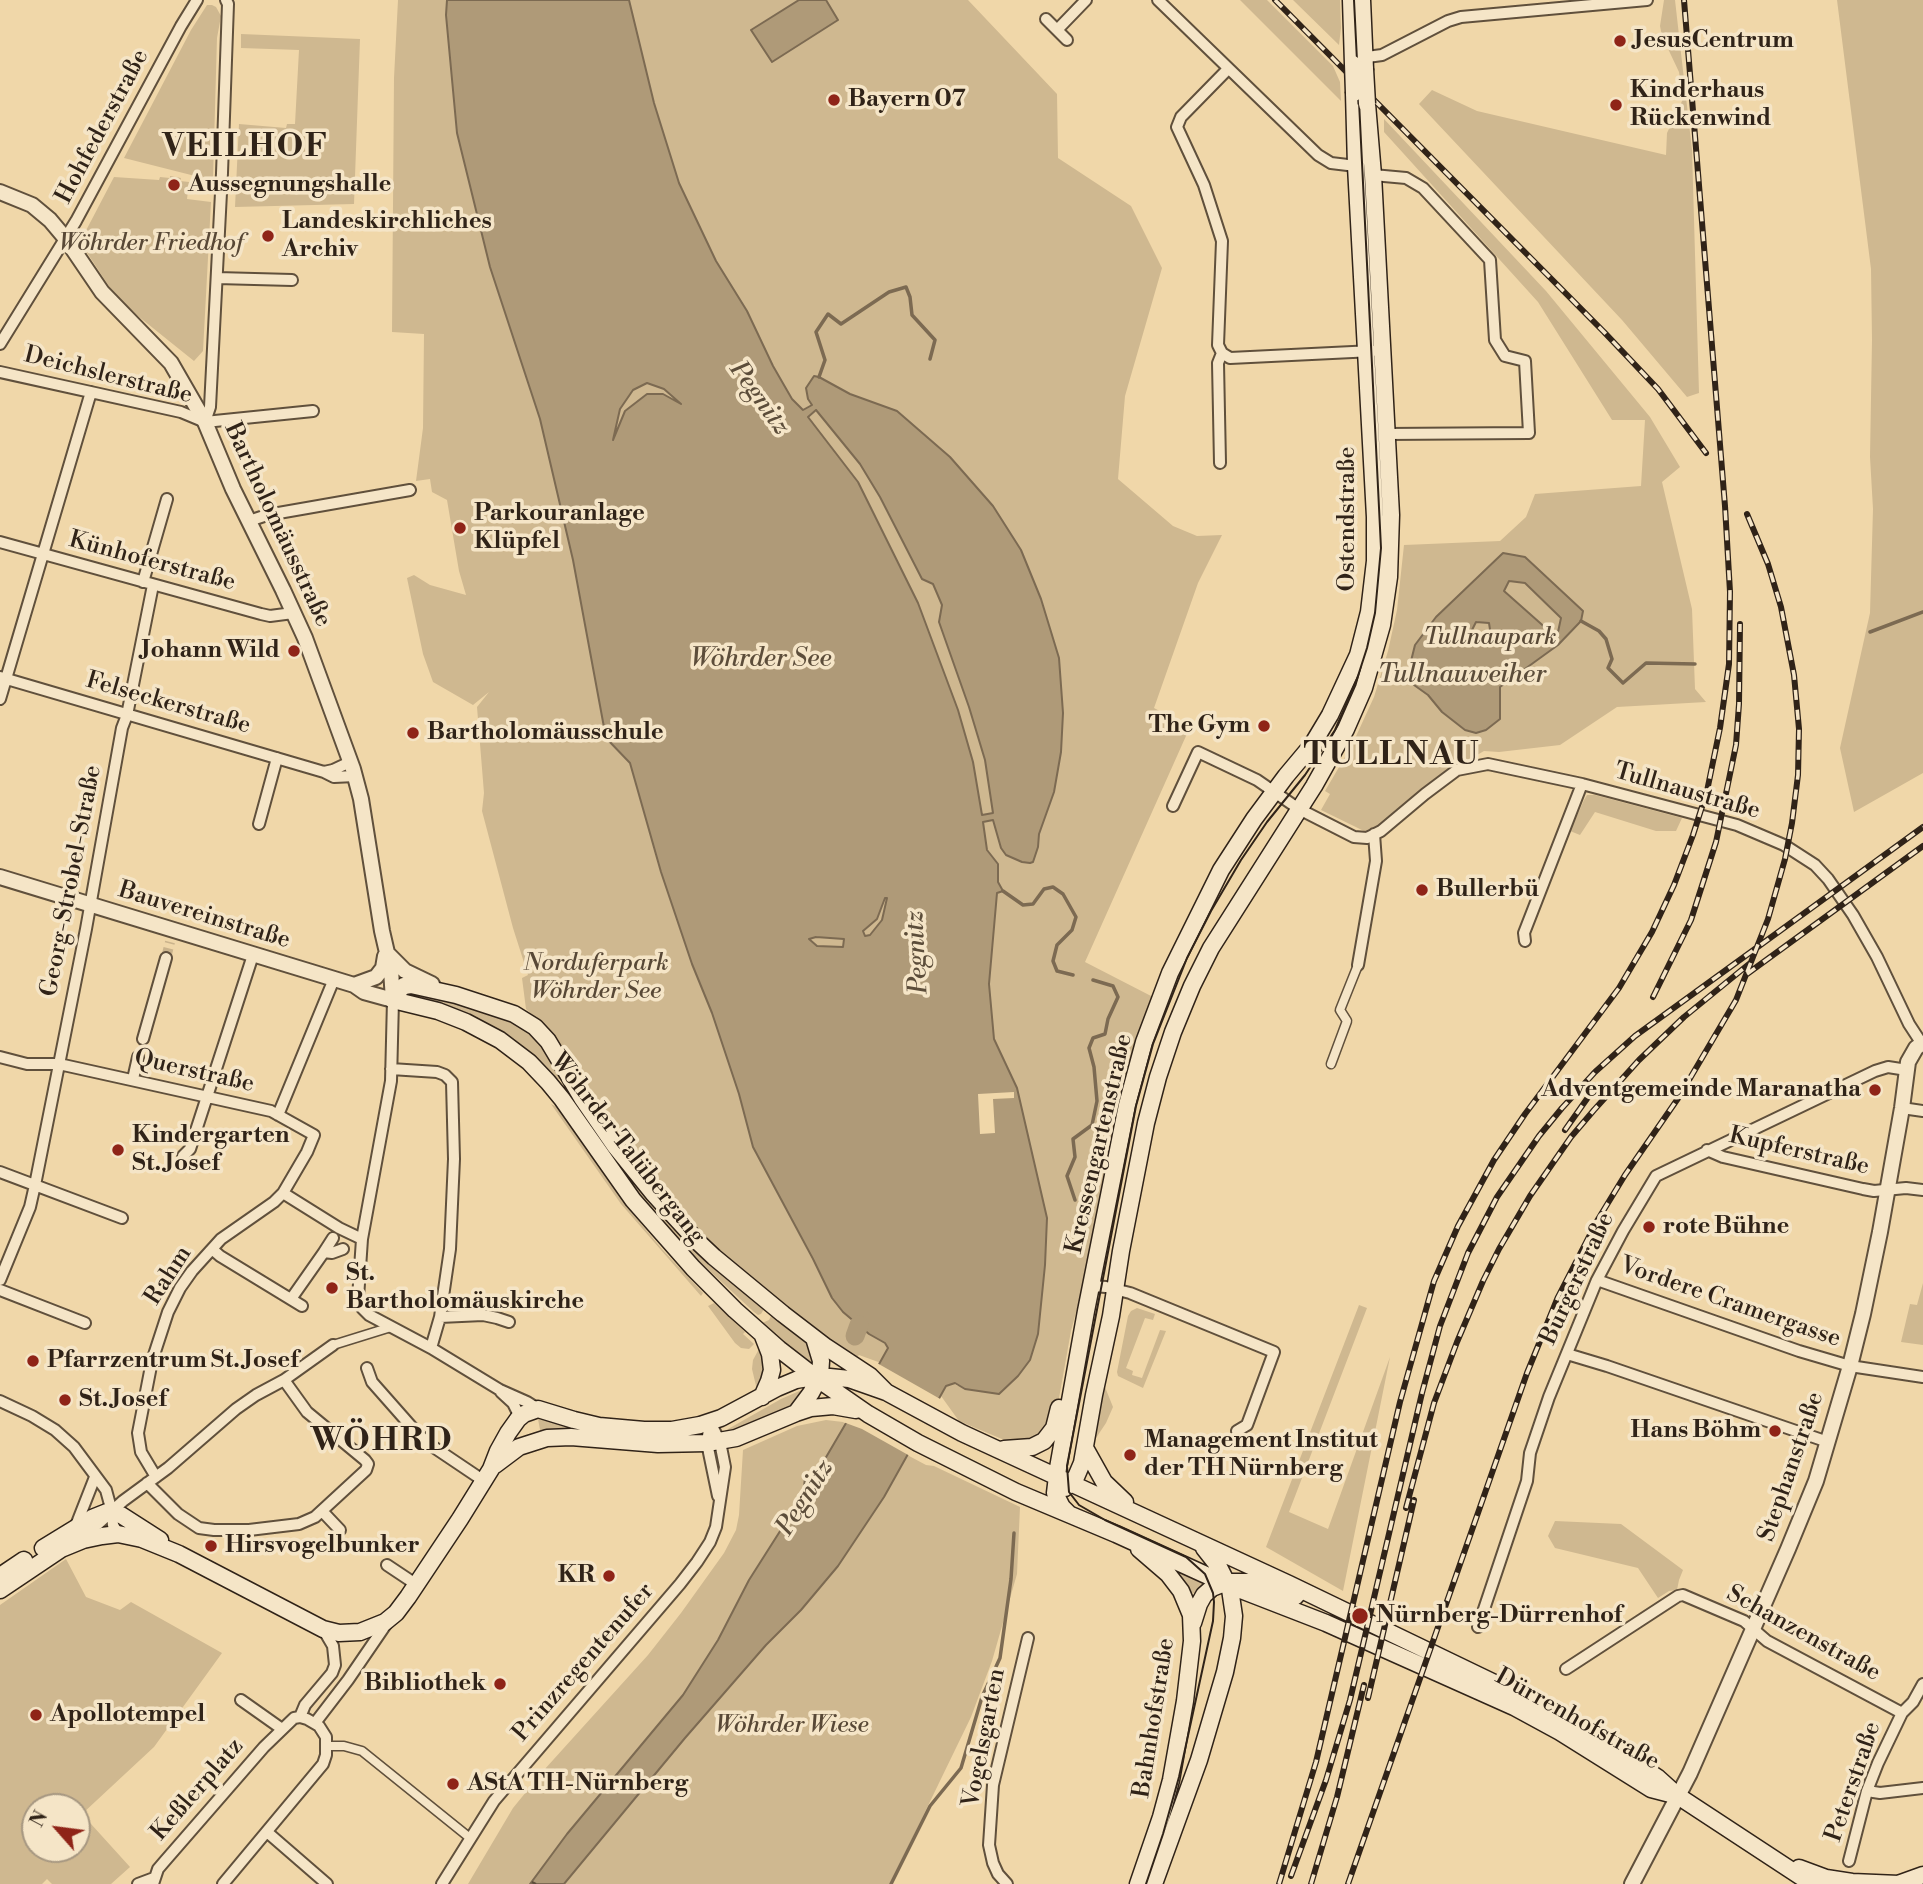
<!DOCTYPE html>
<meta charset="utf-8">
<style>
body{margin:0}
#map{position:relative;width:1923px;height:1884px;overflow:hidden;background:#f0d7a9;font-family:"Libre Bodoni",serif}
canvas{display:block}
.north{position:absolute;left:21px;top:1793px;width:70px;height:70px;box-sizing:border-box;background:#f5e5c7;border:2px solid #a69781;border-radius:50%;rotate:298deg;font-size:19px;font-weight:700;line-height:28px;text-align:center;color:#302318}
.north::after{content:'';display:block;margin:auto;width:24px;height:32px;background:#8f2418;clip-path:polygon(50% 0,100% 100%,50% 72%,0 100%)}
</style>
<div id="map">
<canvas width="1923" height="1884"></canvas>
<div class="north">N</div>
</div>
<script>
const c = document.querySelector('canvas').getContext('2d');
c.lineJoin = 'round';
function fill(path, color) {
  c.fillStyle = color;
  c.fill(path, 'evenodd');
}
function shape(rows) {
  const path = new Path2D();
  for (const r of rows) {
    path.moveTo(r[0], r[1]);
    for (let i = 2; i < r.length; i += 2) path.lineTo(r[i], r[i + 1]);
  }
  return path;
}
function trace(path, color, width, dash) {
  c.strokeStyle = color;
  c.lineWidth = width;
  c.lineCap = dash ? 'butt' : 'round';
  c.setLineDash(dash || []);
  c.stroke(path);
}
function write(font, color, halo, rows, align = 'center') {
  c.font = font + ' "Libre Bodoni",serif';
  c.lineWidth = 7;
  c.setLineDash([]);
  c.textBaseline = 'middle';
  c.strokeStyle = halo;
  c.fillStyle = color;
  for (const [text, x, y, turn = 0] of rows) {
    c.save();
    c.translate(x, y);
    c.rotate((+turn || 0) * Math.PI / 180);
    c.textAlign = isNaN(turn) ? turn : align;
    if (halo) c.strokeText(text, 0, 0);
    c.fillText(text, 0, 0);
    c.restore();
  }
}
fill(shape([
 [398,0,447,0,446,15,490,267,540,419,573,560,606,738,630,763,661,872,692,964,712,1013,739,1094,753,1147,825,1284,859,1325,887,1345,887,1351,881,1363,859,1355,855,1359,838,1349,728,1259,687,1219,638,1161,593,1099,563,1050,546,1028,526,1009,522,978,528,975,513,928,482,811,484,793,477,707,489,692,473,705,433,682,423,654,407,578,414,575,430,585,466,595,459,571,447,500,432,492,430,479,416,481,423,428,424,334,392,332,394,78],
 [629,0,968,0,1057,94,1058,158,1131,206,1162,268,1125,396,1118,479,1173,526,1197,536,1222,535,1198,583,1154,708,1190,727,1085,962,1153,997,1099,1202,1085,1278,1071,1331,1056,1415,1035,1441,1009,1442,959,1421,941,1396,946,1386,953,1383,958,1386,1038,1334,1045,1265,1047,1218,1017,1088,994,1039,989,984,997,893,1003,891,998,882,998,864,987,850,983,821,993,819,1033,861,1038,848,1039,834,1054,792,1063,713,1059,658,1041,599,872,483,922,579,933,584,942,605,939,622,969,707,985,760,993,813,982,815,973,762,958,710,918,603,858,482,807,417,815,410,897,411,850,394,828,382,812,405,803,411,792,399,773,366,747,311,716,261,679,183,654,103],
 [1240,0,1267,0,1333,66,1340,82,1341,101],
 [1293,0,1340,0,1341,28,1339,45],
 [1664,0,1675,0,1692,150,1699,393,1687,397,1622,320,1419,104,1432,90,1477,111,1666,155,1667,133,1683,99,1679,72,1662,36,1660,26],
 [1837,0,1923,0,1923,773,1854,812,1840,748,1870,613,1873,509,1870,457,1872,340,1871,269],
 [207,5,212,5,216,7,221,16,217,38,213,179,203,178,124,158,191,30],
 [241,34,360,39,354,204,235,207,239,124,286,128,287,124,295,124,299,50,241,48],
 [1384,119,1546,291,1650,417,1680,467,1662,482,1692,609,1695,689,1706,702,1617,707,1560,745,1499,752,1484,751,1442,775,1372,830,1364,831,1321,810,1330,794,1325,791,1352,745,1374,697,1388,651,1397,610,1404,545,1500,541,1526,517,1535,494,1641,486,1645,420,1612,420,1538,302,1384,132],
 [170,176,181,178,180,181,189,182,187,199,211,202,203,351,194,361,118,300,80,242,114,177,159,180,160,177,170,178],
 [647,383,664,389,681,402,681,404,613,441,612,438,620,409,633,390],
 [1587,795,1595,795,1682,818,1676,831,1656,831,1595,812,1580,835,1570,831,1584,800],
 [885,897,888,897,882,920,870,935,865,936,863,931,877,919],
 [816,937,844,939,843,947,817,946,808,939],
 [411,988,501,1014,533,1031,564,1079,553,1079,539,1067,411,999],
 [566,1092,569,1094,603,1143,618,1161,762,1306,764,1309,761,1314,758,1315,754,1312,656,1221],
 [551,1104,557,1107,622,1201,662,1249,703,1293,701,1296,621,1204],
 [1923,1283,1923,1345,1901,1342,1910,1304,1917,1305],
 [714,1303,745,1332,743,1334,754,1344,749,1349,741,1348,735,1343,708,1306],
 [1359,1305,1367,1308,1289,1512,1328,1529,1390,1357,1343,1591,1266,1547],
 [1137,1308,1155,1314,1153,1320,1145,1318,1126,1368,1133,1371,1132,1375,1142,1378,1160,1330,1166,1331,1143,1388,1118,1376,1117,1372,1128,1316,1131,1311],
 [772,1314,803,1339,810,1347,815,1367,760,1324,769,1320],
 [759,1349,764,1359,766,1372,757,1390,752,1369,753,1360],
 [1103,1387,1105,1387,1113,1407,1106,1423,1096,1438,1095,1429],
 [804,1389,792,1407,740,1429,723,1434,721,1433,781,1399],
 [538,1419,564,1425,567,1427,566,1432,541,1435],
 [826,1420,843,1422,858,1427,911,1457,926,1465,934,1466,1020,1507,1017,1574,992,1661,971,1717,890,1884,468,1884,513,1808,544,1770,648,1655,681,1613,724,1553,736,1530,739,1515,743,1450,797,1426],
 [1555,1521,1621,1524,1683,1570,1679,1580,1677,1590,1669,1591,1658,1598,1638,1568,1555,1548,1548,1536],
 [66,1559,86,1597,120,1610,131,1602,222,1653,154,1747,82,1814,130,1867,111,1884,52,1884,47,1879,42,1884,0,1884,0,1605],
 [35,1807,77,1807,77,1849,35,1849],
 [1165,1563,1207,1584,1198,1594,1188,1592]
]), '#cfb890');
const water = shape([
 [447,0,629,0,654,103,679,183,716,261,747,311,773,366,792,399,803,410,812,405,808,399,806,388,814,376,819,377,850,394,897,411,950,457,993,506,1021,550,1041,599,1059,658,1063,713,1061,752,1054,792,1039,834,1038,847,1033,862,1030,863,1022,862,1006,855,1001,848,993,820,983,822,987,850,998,864,998,882,1003,891,997,893,989,984,994,1039,1017,1088,1047,1218,1045,1265,1038,1334,1030,1360,1018,1376,999,1394,965,1389,955,1383,946,1386,884,1497,838,1566,801,1610,766,1645,685,1738,564,1884,530,1884,567,1834,683,1695,718,1640,749,1580,803,1495,805,1478,808,1474,815,1476,849,1418,888,1348,885,1343,869,1334,843,1312,832,1298,813,1259,753,1147,739,1094,712,1013,692,964,661,872,630,763,606,738,573,560,540,419,490,267,457,133,446,15,447,0],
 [647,383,664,389,681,404,663,394,647,394,625,411,613,440,620,409,633,390,647,383],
 [816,410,860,464,880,497,922,579,933,584,942,605,939,622,969,707,985,760,993,813,982,815,973,762,958,710,918,603,858,482,808,417,816,410],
 [885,898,887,898,882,920,870,935,865,936,863,931,877,919,885,898],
 [816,937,844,939,843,947,817,946,809,939,816,937],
 [799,0,826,0,838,20,772,62,751,30,799,0],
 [1503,553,1525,557,1583,611,1581,621,1558,645,1500,687,1500,719,1486,730,1476,733,1465,730,1442,712,1428,695,1414,685,1414,675,1411,661,1415,645,1436,617,1503,553],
 [1509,581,1525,583,1561,618,1558,632,1548,630,1504,591,1509,581],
 [1476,622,1489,623,1491,636,1478,641,1472,630,1476,622]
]);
fill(water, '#af9a78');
trace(water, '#7c6a52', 2);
fill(shape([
 [1014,1092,1014,1098,993,1099,995,1133,980,1134,978,1094],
 [877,1363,942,1400,910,1456,862,1429,843,1422]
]), '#f0d7a9');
trace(shape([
 [819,377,825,360,816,332,828,314,841,324,889,292,906,287,910,297,912,315,935,340,930,359],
 [1581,621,1599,631,1606,639,1612,659,1608,668,1623,683,1646,663,1695,664],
 [1870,632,1923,612],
 [1003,891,1023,905,1033,904,1044,889,1053,887,1063,894,1076,917,1072,930,1057,945,1053,961,1057,971,1073,975],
 [1075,1200,1067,1176,1075,1157,1073,1139,1092,1125,1097,1101,1094,1067,1089,1048,1093,1038,1105,1034,1108,1019,1118,997,1113,986,1093,980],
 [891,1884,930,1806,961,1768,982,1697,1000,1658,1011,1579,1014,1533]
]), '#7c6a52', 3.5);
trace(shape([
 [855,1336,859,1325]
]), '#af9a78', 19);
trace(shape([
 [532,1882,536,1884]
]), '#5c4d3a', 2, [9, 7]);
trace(shape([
 [166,958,170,942]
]), '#cab38c', 10, [10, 5]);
const pedestrian = shape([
 [1331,1064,1347,1021,1340,1010,1358,965],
 [333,1345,391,1327],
 [327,1746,344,1746,362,1751,470,1838]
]);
const minor = shape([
 [1158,0,1318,155,1331,163,1356,166],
 [1046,19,1067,40],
 [1057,30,1086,0],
 [1360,58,1382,55,1448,21,1461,17,1647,0],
 [1228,69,1181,117,1177,127,1204,185,1222,241,1218,345,1222,353,1230,358,1373,351],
 [1373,175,1406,178,1423,188,1490,260,1495,340,1505,356,1525,361,1529,433,1386,434],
 [217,278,292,280],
 [0,344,76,221,181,26,197,0],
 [0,372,181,412,205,422],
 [205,422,210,407,222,173,228,4,226,0],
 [205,422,313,411],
 [1220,463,1218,363,1222,353],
 [249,521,267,515,410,490],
 [0,542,261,614,270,616,293,613],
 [143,582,167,499],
 [0,677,324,772,334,777,355,776],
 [0,699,91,392],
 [324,772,333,770,350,762],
 [1173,806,1198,752,1257,780,1299,809,1354,837,1367,838,1381,831,1425,794,1457,770,1488,764,1582,784,1737,825,1784,845,1815,865,1828,879,1853,915,1877,957,1909,1024,1922,1044],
 [259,824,277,758],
 [1525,941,1524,933,1582,784],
 [1358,965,1376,861,1374,834],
 [393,1000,391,1081,362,1239,358,1298,362,1308,369,1315,431,1348,500,1390,527,1402,538,1409],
 [143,1039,166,958],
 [0,1057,27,1064,59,1064,271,1111,314,1135,307,1152,283,1193,274,1202,221,1239,192,1271,180,1288,168,1312,152,1361,138,1433,141,1452,156,1477],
 [391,1069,437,1072,445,1075,452,1082,454,1159,450,1249,440,1317,431,1348],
 [133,1079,138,1057],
 [1902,1108,1923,1111],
 [278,1115,334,979],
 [1707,1150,1723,1157,1863,1189,1874,1191,1906,1188,1923,1190],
 [183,1156,190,1149,253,955],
 [0,1172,122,1218],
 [283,1193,339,1228,362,1239],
 [212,1249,220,1256,302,1306],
 [324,1252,333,1238],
 [0,1280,30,1207,35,1185,86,929,122,728,127,715,153,585],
 [1597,1280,1799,1351,1850,1366,1923,1377],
 [1092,1286,1106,1287,1130,1293,1274,1352,1247,1425,1237,1431],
 [0,1290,85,1323],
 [291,1299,324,1252,332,1253,343,1249],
 [440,1317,483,1315,497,1318,509,1322],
 [1567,1354,1607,1366,1828,1442],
 [367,1368,372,1382,417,1433,429,1444,484,1481],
 [501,1392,513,1403,520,1417],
 [0,1401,32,1416,55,1430,74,1447,106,1490,112,1512,113,1525,118,1534],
 [710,1422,707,1443,718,1496],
 [147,1483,178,1514,199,1528,214,1530,249,1530,299,1524,315,1517,366,1470,368,1464,365,1460,307,1412,284,1380],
 [322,1511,340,1530],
 [75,1528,95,1477],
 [74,1539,98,1524,123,1501,168,1468,236,1409,256,1395,284,1380,333,1345],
 [387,1565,417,1585],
 [1478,1627,1527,1481,1530,1453,1549,1397,1597,1280,1623,1231,1656,1176,1875,1071,1888,1067,1907,1070],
 [1566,1669,1678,1596,1683,1595,1744,1621,1767,1641,1902,1713],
 [241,1700,282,1729],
 [300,1717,305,1705,332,1673,335,1665,333,1646,323,1629],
 [315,1723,348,1680,389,1620],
 [1867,1791,1880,1793,1923,1788],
 [267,1832,327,1884],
 [1849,1861,1867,1791,1878,1763,1902,1713,1913,1702,1923,1684],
 [138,1884,154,1878],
 [153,1884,158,1869,164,1862,264,1747,294,1718,300,1717,307,1719,319,1726,326,1737,326,1755,323,1764,223,1884],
 [442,1884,494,1801,680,1584,697,1562,710,1542,716,1527,725,1467,720,1442,710,1422],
 [1007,1884,998,1874,993,1863,989,1845,993,1785,1028,1638]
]);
const tertiary = shape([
 [0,192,32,205,50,220,66,239,102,292,171,363,205,422,233,489,283,590,305,638,353,769,361,799,382,931,391,970,393,1000,364,992,354,985,0,877],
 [389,955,405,971,432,984],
 [354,985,376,977,383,968,385,956],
 [1632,1884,1690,1773,1788,1549,1816,1481,1850,1366,1863,1314,1880,1232,1902,1108,1908,1062,1916,1048,1923,1043]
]);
const secondary = shape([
 [1351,0,1353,64],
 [1362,0,1365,69],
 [886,1392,870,1376,826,1347,783,1314,714,1257,697,1241,653,1193,615,1146,582,1098,548,1041,535,1027,514,1014,456,995,411,985,404,986,398,991,393,1000,438,1011,466,1022,500,1040,529,1062,548,1082,562,1099,633,1200,693,1268,735,1310,779,1349,819,1380,868,1414,918,1443,1016,1492,1116,1534,1228,1585,1326,1623,1514,1707,1560,1732,1651,1789,1678,1796],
 [762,1397,769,1381,772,1370,770,1354,763,1336],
 [796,1413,811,1393,820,1376,821,1361,814,1338],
 [1085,1448,1104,1482,1125,1502],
 [1004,1449,1032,1447,1044,1441,1054,1428,1059,1408],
 [495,1465,519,1447,547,1438,571,1437,658,1444,707,1443,736,1438,796,1413,811,1408,833,1406,856,1410],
 [1065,1488,1076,1477,1082,1463,1094,1395,1111,1316,1121,1251,1146,1123,1158,1077,1173,1032,1192,986,1211,948,1314,786,1346,729,1364,688,1382,625,1389,577,1391,515,1373,175,1367,104],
 [1069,1514,1062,1507,1055,1493,1058,1468,1086,1311,1127,1105,1144,1042,1170,973,1221,870,1254,819,1286,776,1312,745,1330,715,1358,655,1369,612,1375,561,1375,517,1356,166,1354,93],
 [43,1548,92,1518,107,1512,112,1512,121,1515,160,1540],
 [0,1576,24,1560],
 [0,1590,61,1549,83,1540,102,1536,118,1534,142,1539,179,1554,323,1629,339,1633,360,1632,385,1622,396,1613,408,1597,460,1519,491,1469,498,1451,508,1433,518,1419,524,1414,538,1409,574,1420,599,1426,644,1430,672,1430,700,1425,721,1418,777,1388,796,1380,820,1376,849,1379,886,1392,962,1433,1289,1584,1540,1705,1577,1725,1643,1768,1658,1778,1678,1796,1812,1884],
 [1193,1623,1199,1604,1204,1595,1212,1588,1227,1582,1253,1582,1284,1594,1296,1596],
 [1799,1868,1826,1878,1852,1882,1899,1884],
 [1138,1884,1161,1817,1171,1780,1185,1701,1192,1641,1191,1615,1181,1591,1168,1574,1139,1549],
 [1154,1884,1199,1760,1225,1672,1232,1638,1234,1616,1230,1589,1219,1567,1204,1548],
 [1898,1884,1923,1875]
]);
trace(pedestrian, '#60503c', 11);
trace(minor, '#60503c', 14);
trace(tertiary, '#60503c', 18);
trace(secondary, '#302318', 19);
trace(pedestrian, '#f5e5c7', 8);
trace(minor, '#f5e5c7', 10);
trace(tertiary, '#f5e5c7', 14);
trace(secondary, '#f5e5c7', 16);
trace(shape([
 [1146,1884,1163,1834,1179,1777,1213,1621,1214,1602,1213,1593,1205,1574,1186,1557,1105,1520,1079,1505,1069,1492,1067,1466,1136,1106,1153,1044,1187,958,1211,911,1241,860,1267,822,1305,775,1335,730,1357,679,1367,648,1375,613,1381,548,1354,0]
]), '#302318', 2);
const rail = shape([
 [1275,0,1604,332,1658,389,1706,453],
 [1747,974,1923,846],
 [1653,997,1691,920,1716,842,1736,745,1739,704,1740,624],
 [1565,1130,1596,1086],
 [1406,1508,1434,1403,1457,1342,1483,1281,1499,1249,1530,1196,1571,1137,1594,1110,1639,1060,1684,1017,1749,964],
 [1368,1698,1414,1500],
 [1291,1876,1326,1780,1350,1700,1422,1393,1440,1326,1468,1253,1497,1197,1539,1136,1562,1108,1595,1072,1635,1036,1923,827],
 [1279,1884,1316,1762,1400,1402,1434,1281,1458,1226,1494,1160,1525,1114,1619,988,1652,932,1674,885,1693,835,1707,791,1720,728,1729,664,1730,592,1725,506,1684,0],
 [1311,1884,1337,1797,1364,1685],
 [1348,1884,1527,1373,1558,1297,1597,1221,1625,1175,1679,1097,1736,1000,1768,919,1785,859,1792,823,1798,775,1799,729,1794,675,1781,607,1768,564,1747,514]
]);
trace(rail, '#302318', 6);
trace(rail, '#f5e5c7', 3.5, [10]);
const secondaryBridge = shape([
 [1353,64,1354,93],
 [1365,69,1367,104]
]);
trace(secondaryBridge, '#302318', 19, []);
trace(secondaryBridge, '#f5e5c7', 16);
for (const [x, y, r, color] of [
 [1620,41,7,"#8f2418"],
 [834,100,7,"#8f2418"],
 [1616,105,7,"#8f2418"],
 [174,185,7,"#8f2418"],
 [268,236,7,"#8f2418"],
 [460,528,7,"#8f2418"],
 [294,651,7,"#8f2418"],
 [1264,726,7,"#8f2418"],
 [413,733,7,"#8f2418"],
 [1422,890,7,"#8f2418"],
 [1875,1090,7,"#8f2418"],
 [118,1150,7,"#8f2418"],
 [1649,1227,7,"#8f2418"],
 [332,1288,7,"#8f2418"],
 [33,1361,7,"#8f2418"],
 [65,1400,7,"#8f2418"],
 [1775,1431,7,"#8f2418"],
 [1130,1455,7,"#8f2418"],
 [211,1546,7,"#8f2418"],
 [609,1576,7,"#8f2418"],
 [1360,1616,9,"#8f2418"],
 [500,1684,7,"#8f2418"],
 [36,1715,7,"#8f2418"],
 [453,1784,7,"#8f2418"]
]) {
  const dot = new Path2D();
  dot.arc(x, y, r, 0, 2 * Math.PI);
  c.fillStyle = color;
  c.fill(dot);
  trace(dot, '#f5e5c7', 2.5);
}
write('bold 24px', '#302318', '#f5e5c7', [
 ["JesusCentrum",1634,41],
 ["Kinderhaus",1630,91],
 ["Rückenwind",1630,119],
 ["Bayern 07",848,100],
 ["Aussegnungshalle",188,185],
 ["Landeskirchliches",282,222],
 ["Archiv",282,250],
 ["Parkouranlage",474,514],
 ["Klüpfel",474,542],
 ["Johann Wild",280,651,"right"],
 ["The Gym",1250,726,"right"],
 ["Bartholomäusschule",427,733],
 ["Bullerbü",1436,890],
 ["Adventgemeinde Maranatha",1861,1090,"right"],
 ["Kindergarten",132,1136],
 ["St. Josef",132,1164],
 ["rote Bühne",1663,1227],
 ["St.",346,1274],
 ["Bartholomäuskirche",346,1302],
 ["Pfarrzentrum St. Josef",47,1361],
 ["St. Josef",79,1400],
 ["Hans Böhm",1761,1431,"right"],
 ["Management Institut",1144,1441],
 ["der TH Nürnberg",1144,1469],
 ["Hirsvogelbunker",225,1546],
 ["KR",595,1576,"right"],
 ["Nürnberg-Dürrenhof",1376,1616],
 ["Bibliothek",486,1684,"right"],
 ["Apollotempel",50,1715],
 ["AStA TH-Nürnberg",467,1784]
], 'left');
write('24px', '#302318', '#f5e5c7', [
 ["Hohfederstraße",103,127,-62],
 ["Deichslerstraße",108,376,14],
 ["Ostendstraße",1348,519,-90],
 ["Bartholomäusstraße",277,525,65],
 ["Künhoferstraße",152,562,15],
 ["Felseckerstraße",168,704,16],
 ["Tullnaustraße",1687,792,16],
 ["Georg-Strobel-Straße",72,881,-79],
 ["Bauvereinstraße",204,916,17],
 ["Querstraße",194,1072,13],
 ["Kressengartenstraße",1100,1144,-77],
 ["Wöhrder Talübergang",627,1149,52],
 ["Kupferstraße",1799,1152,13],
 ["Rahm",169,1276,-57],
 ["Burgerstraße",1578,1279,-65],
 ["Vordere Cramergasse",1730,1303,19],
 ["Stephanstraße",1792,1467,-71],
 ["Schanzenstraße",1803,1634,29],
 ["Prinzregentenufer",584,1663,-49],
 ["Bahnhofstraße",1155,1718,-81],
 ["Dürrenhofstraße",1577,1720,29],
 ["Vogelsgarten",985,1738,-79],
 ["Peterstraße",1854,1782,-71],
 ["Keßlerplatz",198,1790,-49]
]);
write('italic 24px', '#584836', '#f5e5c7', [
 ["Wöhrder Friedhof",151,244],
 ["Tullnaupark",1490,638],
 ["Norduferpark",596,964],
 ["Wöhrder See",596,992],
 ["Wöhrder Wiese",792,1726]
]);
write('italic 26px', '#5c4d3a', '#f5e5c7', [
 ["Pegnitz",759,399,54],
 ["Wöhrder See",761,660],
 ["Tullnauweiher",1462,676],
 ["Pegnitz",918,952,-93],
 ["Pegnitz",806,1498,-58]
]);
c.letterSpacing = '2px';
write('bold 32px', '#302318', '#f5e5c7', [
 ["VEILHOF",246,148],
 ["TULLNAU",1392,756],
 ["WÖHRD",382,1442]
]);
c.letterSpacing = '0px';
</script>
